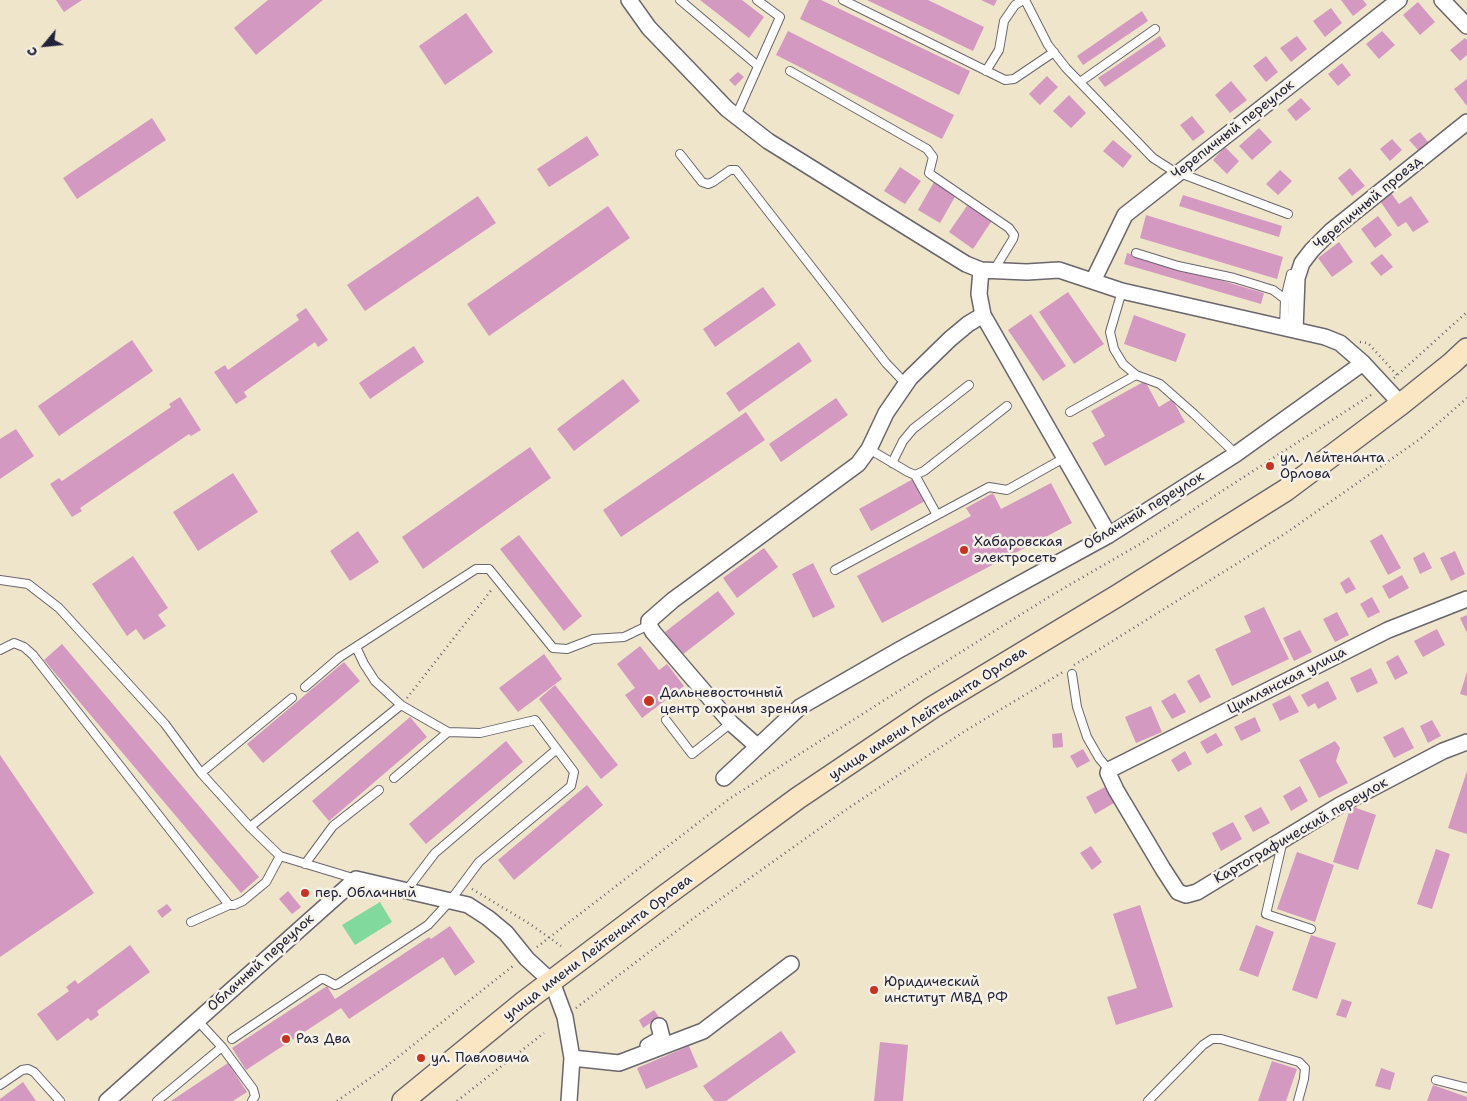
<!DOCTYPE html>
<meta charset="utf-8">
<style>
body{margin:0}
#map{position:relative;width:1467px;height:1101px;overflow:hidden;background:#efe5ca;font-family:"Shantell Sans",sans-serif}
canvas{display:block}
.north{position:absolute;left:20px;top:20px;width:50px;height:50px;-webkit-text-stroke:4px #f7f3e8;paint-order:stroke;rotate:242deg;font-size:14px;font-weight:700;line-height:20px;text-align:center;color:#22223b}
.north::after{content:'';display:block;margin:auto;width:18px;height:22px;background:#22223b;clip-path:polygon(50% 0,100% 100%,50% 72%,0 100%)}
</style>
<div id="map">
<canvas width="1467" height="1101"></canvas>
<div class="north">С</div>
</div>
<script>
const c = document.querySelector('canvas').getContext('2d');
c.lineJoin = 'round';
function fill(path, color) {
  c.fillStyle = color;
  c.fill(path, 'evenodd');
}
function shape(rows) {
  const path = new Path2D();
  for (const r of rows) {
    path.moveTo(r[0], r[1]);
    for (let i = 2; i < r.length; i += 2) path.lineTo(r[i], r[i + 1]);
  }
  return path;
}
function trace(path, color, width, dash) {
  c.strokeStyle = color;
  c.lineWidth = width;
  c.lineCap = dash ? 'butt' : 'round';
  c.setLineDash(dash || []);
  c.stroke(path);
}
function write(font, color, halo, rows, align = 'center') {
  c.font = font + ' "Shantell Sans",sans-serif';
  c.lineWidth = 5;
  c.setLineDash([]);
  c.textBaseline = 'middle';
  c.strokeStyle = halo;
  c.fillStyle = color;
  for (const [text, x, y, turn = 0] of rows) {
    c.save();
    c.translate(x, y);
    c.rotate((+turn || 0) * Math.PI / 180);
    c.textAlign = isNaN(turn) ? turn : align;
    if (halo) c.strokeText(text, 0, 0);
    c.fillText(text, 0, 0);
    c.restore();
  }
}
fill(shape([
 [380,902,392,922,355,945,342,925]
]), '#81d99d');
fill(shape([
 [56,0,82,0,64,12],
 [268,0,323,0,256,55,234,28],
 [700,0,742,0,764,17,749,38],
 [809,0,821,0,970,71,959,95,800,19],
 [867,0,928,0,984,27,973,51],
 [981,0,997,0,994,6],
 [1341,0,1363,0,1367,5,1353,16],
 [1418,2,1435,22,1420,35,1403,15],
 [1331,8,1342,23,1325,37,1313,21],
 [1142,11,1148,21,1083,65,1077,56],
 [466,13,493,52,445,85,419,46],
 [788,31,954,115,942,139,776,55],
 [1382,31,1395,45,1379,59,1366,44],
 [1160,36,1166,46,1105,87,1098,78],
 [1297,36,1307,49,1291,62,1280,48],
 [1465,38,1467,40,1467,55,1460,61,1450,50],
 [1266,56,1278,72,1266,82,1253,66],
 [1342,63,1351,75,1338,86,1328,74],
 [738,72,744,77,735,86,729,80],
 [1047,76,1058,87,1040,105,1029,94],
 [1467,79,1467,106,1454,89],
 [1231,81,1247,100,1230,113,1215,95],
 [1069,95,1086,113,1071,128,1053,111],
 [1301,98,1311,109,1296,121,1287,110],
 [1192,116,1205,132,1193,141,1180,125],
 [152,118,166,140,77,199,63,178],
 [1259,128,1272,142,1252,160,1239,146],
 [1420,132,1428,142,1418,150,1409,140],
 [587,136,599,155,549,187,537,169],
 [1392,139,1402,150,1390,161,1380,149],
 [1113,140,1132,156,1123,168,1103,151],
 [1225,147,1239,161,1227,174,1213,160],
 [900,167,921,181,905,204,884,191],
 [1350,168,1365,186,1352,196,1338,178],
 [1280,170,1292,181,1278,195,1266,184],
 [934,182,956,195,940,223,918,210],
 [1391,193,1399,204,1411,196,1429,222,1413,232,1406,222,1398,227,1380,201],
 [1183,195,1282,226,1279,237,1179,206],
 [478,196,496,223,365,311,347,285],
 [969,203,993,219,973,249,949,232],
 [608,206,630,238,489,336,467,304],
 [1146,215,1283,257,1277,279,1140,238],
 [1378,216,1392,235,1375,248,1361,229],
 [1339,242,1353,262,1332,277,1318,258],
 [1127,253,1264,293,1261,304,1124,264],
 [1382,254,1393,267,1381,276,1370,263],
 [763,287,776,305,715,347,703,329],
 [1068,292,1104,344,1074,364,1039,312],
 [306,308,328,340,318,347,315,342,244,392,247,397,236,404,214,372,225,365,228,370,299,320,296,315],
 [1031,314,1066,366,1043,381,1008,330],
 [1134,315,1186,334,1176,362,1124,344],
 [132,340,153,371,59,436,38,406],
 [799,342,812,361,739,412,726,393],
 [414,346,424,362,370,399,359,383],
 [623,379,640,401,574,451,557,429],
 [1145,381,1159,407,1172,399,1185,422,1105,466,1092,443,1105,436,1091,411],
 [180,397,201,430,191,436,189,434,80,508,82,511,72,517,50,484,59,478,62,481,171,407,169,404],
 [836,398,848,415,781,462,769,444],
 [746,412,765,440,621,537,603,510],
 [16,429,34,456,0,479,0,439],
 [530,447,551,478,423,569,402,537],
 [233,473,258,512,198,551,173,512],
 [913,479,925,501,871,531,859,509],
 [1051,483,1072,523,882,623,857,576,971,516,966,508,993,493,1001,509],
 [358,531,379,562,350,581,330,551],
 [1382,534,1401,568,1388,575,1370,541],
 [519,535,582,616,564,631,500,549],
 [764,548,778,567,737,598,723,578],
 [1455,551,1465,574,1451,581,1440,558],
 [1424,552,1432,568,1420,574,1413,558],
 [133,556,168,608,158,615,166,626,144,640,136,629,127,636,92,584],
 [813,563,835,607,813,618,792,574],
 [1402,575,1409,588,1389,599,1382,586],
 [1349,577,1356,589,1346,594,1340,583],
 [718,591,735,614,682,655,665,632],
 [1372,597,1380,612,1368,618,1360,604],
 [1264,607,1289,659,1232,686,1215,649,1251,632,1244,616],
 [1337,612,1349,635,1335,642,1323,619],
 [1467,615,1467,633,1460,618],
 [1437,629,1445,645,1423,657,1414,641],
 [1300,630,1312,652,1294,661,1283,638],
 [62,644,259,877,241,893,44,660],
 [640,646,659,670,667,664,684,686,642,718,625,695,635,688,617,664],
 [544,654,562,679,518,712,499,688],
 [1398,655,1408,673,1395,680,1386,662],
 [344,662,360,681,263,763,247,744],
 [1371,668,1378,683,1357,693,1350,678],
 [1467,672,1467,696,1460,694],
 [1199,674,1211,697,1200,703,1187,681],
 [1328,681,1337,699,1318,709,1315,703,1308,707,1301,695],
 [555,685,618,765,601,779,539,699],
 [1175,693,1186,712,1172,719,1161,701],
 [1290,695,1299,712,1280,721,1272,704],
 [1151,706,1162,732,1136,743,1125,717],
 [410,717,427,737,329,821,312,801],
 [1255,717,1261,731,1241,741,1234,727],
 [1432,720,1441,736,1428,743,1420,726],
 [1403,727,1414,748,1394,758,1383,737],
 [1062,733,1063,747,1053,748,1052,734],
 [1216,733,1223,745,1207,754,1200,742],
 [506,741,523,762,426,844,409,824],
 [1335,741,1340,748,1336,761,1348,783,1319,798,1299,760],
 [1083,749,1090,761,1077,768,1070,756],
 [1185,751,1192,764,1178,772,1171,760],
 [0,755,94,893,0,957],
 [1467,771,1467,834,1448,828],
 [587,785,603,805,514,880,498,860],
 [1300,786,1308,801,1291,811,1283,796],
 [1105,787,1114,803,1095,814,1086,797],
 [1351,806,1376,815,1358,870,1333,862],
 [1261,807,1270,823,1253,832,1244,816],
 [1233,822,1242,839,1221,851,1212,833],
 [1091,846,1102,862,1092,870,1080,853],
 [1436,849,1450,854,1432,909,1417,904],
 [1297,852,1334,865,1315,922,1277,909],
 [288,891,301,907,292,914,279,899],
 [167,904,172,910,162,918,157,911],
 [1140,905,1173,1007,1116,1025,1107,997,1137,988,1113,914],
 [1256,925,1274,932,1258,977,1239,970],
 [450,926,475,962,455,976,443,957,349,1019,341,1008,246,1070,232,1048,327,986,335,999,429,937,431,939],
 [1311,935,1336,943,1317,999,1292,990],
 [130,945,150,972,97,1011,99,1015,91,1021,88,1018,57,1041,37,1014,69,991,66,987,75,980,78,984],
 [1342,999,1352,1002,1346,1018,1336,1015],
 [654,1010,659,1017,643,1028,639,1020],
 [781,1031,796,1052,726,1101,714,1101,703,1086],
 [880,1042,908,1045,903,1101,874,1101],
 [689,1046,698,1067,646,1089,637,1068],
 [1272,1061,1297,1069,1286,1101,1258,1101],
 [228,1063,247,1092,233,1101,171,1101],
 [1381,1068,1395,1073,1390,1090,1375,1086],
 [23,1082,36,1101,0,1101,0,1099],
 [1433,1085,1467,1097,1467,1101,1427,1101]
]), '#d499c1');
const service = shape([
 [680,0,758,66],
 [843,0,1005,80,1014,79,1054,52],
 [1025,0,1048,45,1066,68,1153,158,1178,174,1185,175,1288,214],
 [790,71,927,149,933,157,929,173,933,176,1009,228,1014,235,1013,239,994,270],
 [986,71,999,50,1004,21,1015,5,1023,0],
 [1080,82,1155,29],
 [736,116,780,17,757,0],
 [680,154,702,182,708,184,713,182,730,170,736,170,886,363,906,384],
 [1136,253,1178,266,1234,278,1273,290,1285,299,1284,328],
 [1122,291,1110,332,1114,349,1123,364,1136,375,1160,384,1194,414,1236,454],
 [1285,299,1291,274],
 [1070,412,1136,375],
 [869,449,908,472,915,475,924,471,1007,406],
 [892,463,903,441,913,429,969,385],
 [915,475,937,515],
 [835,570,989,487,1007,490,1064,458],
 [0,580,28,584,59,608,165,724,201,773,250,827,280,856,356,879],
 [0,650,14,643,24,647,33,655,229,905,234,905,243,901,266,882,280,856],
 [1072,674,1077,707,1087,737,1099,758,1109,770],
 [305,687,340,657,476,569,489,569,553,648,567,649,593,639,624,637,649,625],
 [666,720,692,754,731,723],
 [201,773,292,698],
 [394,778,448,732,401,705],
 [250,827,401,705,375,681,364,664,356,647],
 [1283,840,1266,914,1311,929],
 [305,864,333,826,379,790],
 [406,891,435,853,557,749],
 [191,922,229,905],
 [197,1020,222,1047,253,1089,255,1096,252,1101],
 [232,1039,321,979,324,979,335,985,338,984,428,925,450,901,479,862,571,786,574,772,535,720,480,733,448,732],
 [1436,1080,1467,1088],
 [0,1085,22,1070,28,1069,34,1072,60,1101],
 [157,1101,222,1047],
 [1148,1101,1203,1045,1212,1039,1221,1039,1299,1062,1305,1068,1304,1079,1298,1101]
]);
const minor = shape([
 [629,0,649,28,727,109,768,141,966,264,981,270,1027,272,1059,270,1122,291,1325,337,1340,343,1363,363,1401,404],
 [1442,0,1467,26],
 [981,270,979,294,983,315,1109,535],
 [1093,281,1125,215,1399,0],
 [1295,330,1297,278,1302,263,1312,250,1331,231,1467,122],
 [1467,599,1388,630,1109,770,1108,773,1116,790,1163,869,1178,892,1186,895,1197,892,1340,805,1443,751,1467,742],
 [757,746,731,723,653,632,649,625,649,621,673,600,858,464,869,449,886,413,910,378,950,339,968,324,983,315],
 [724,778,800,707,899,650,1109,535,1236,454,1363,363],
 [648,1046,662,1038,659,1026],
 [572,1058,619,1063,703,1031,791,964],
 [107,1101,356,879,468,905,488,918,506,933,527,959,552,982,565,1017,572,1058,569,1101]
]);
const secondary = shape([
 [403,1101,524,1002,666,895,798,798,933,707,1117,596,1286,490,1401,404,1452,363,1467,349]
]);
trace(service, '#6a666d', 10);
trace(minor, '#6a666d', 18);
trace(secondary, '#6a666d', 24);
trace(shape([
 [1360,342,1368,343,1397,375],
 [1394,378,1467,312],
 [1074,665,1286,533,1420,439,1467,398],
 [407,698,493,588],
 [472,889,530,924,561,946],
 [537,947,729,799,886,699,1052,595,1140,544,1374,393],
 [576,1008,691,920,847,809,965,731,1063,672],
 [337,1101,379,1072,513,966],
 [457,1101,544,1033]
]), '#6a666d', 2.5, [1, 4]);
trace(service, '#fff', 8);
trace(minor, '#fff', 15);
trace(secondary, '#fbe6c4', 21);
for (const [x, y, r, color] of [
 [1270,466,5,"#c8321e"],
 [964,550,5,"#c8321e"],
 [649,701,6,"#c8321e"],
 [305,893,5,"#c8321e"],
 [874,990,5,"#c8321e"],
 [286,1039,5,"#c8321e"],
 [421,1058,5,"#c8321e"]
]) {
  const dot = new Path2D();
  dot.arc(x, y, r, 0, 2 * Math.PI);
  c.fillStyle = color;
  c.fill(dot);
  trace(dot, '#f7f3e8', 2);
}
write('14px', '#22223b', '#f7f3e8', [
 ["Черепичный переулок",1233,130,-38],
 ["Черепичный проезд",1368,203,-40],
 ["Облачный переулок",1144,511,-31],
 ["Цимлянская улица",1287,681,-27],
 ["улица имени Лейтенанта Орлова",928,714,-33],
 ["Картографический переулок",1301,831,-30],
 ["улица имени Лейтенанта Орлова",598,948,-37],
 ["Облачный переулок",261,963,-42]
]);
write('14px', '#22223b', '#f7f3e8', [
 ["ул. Лейтенанта",1280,458],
 ["Орлова",1280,474],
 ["Хабаровская",974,542],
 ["электросеть",974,558],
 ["Дальневосточный",660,693],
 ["центр охраны зрения",660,709],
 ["пер. Облачный",315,893],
 ["Юридический",884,982],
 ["институт МВД РФ",884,998],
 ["Раз Два",296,1039],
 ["ул. Павловича",431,1058]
], 'left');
</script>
